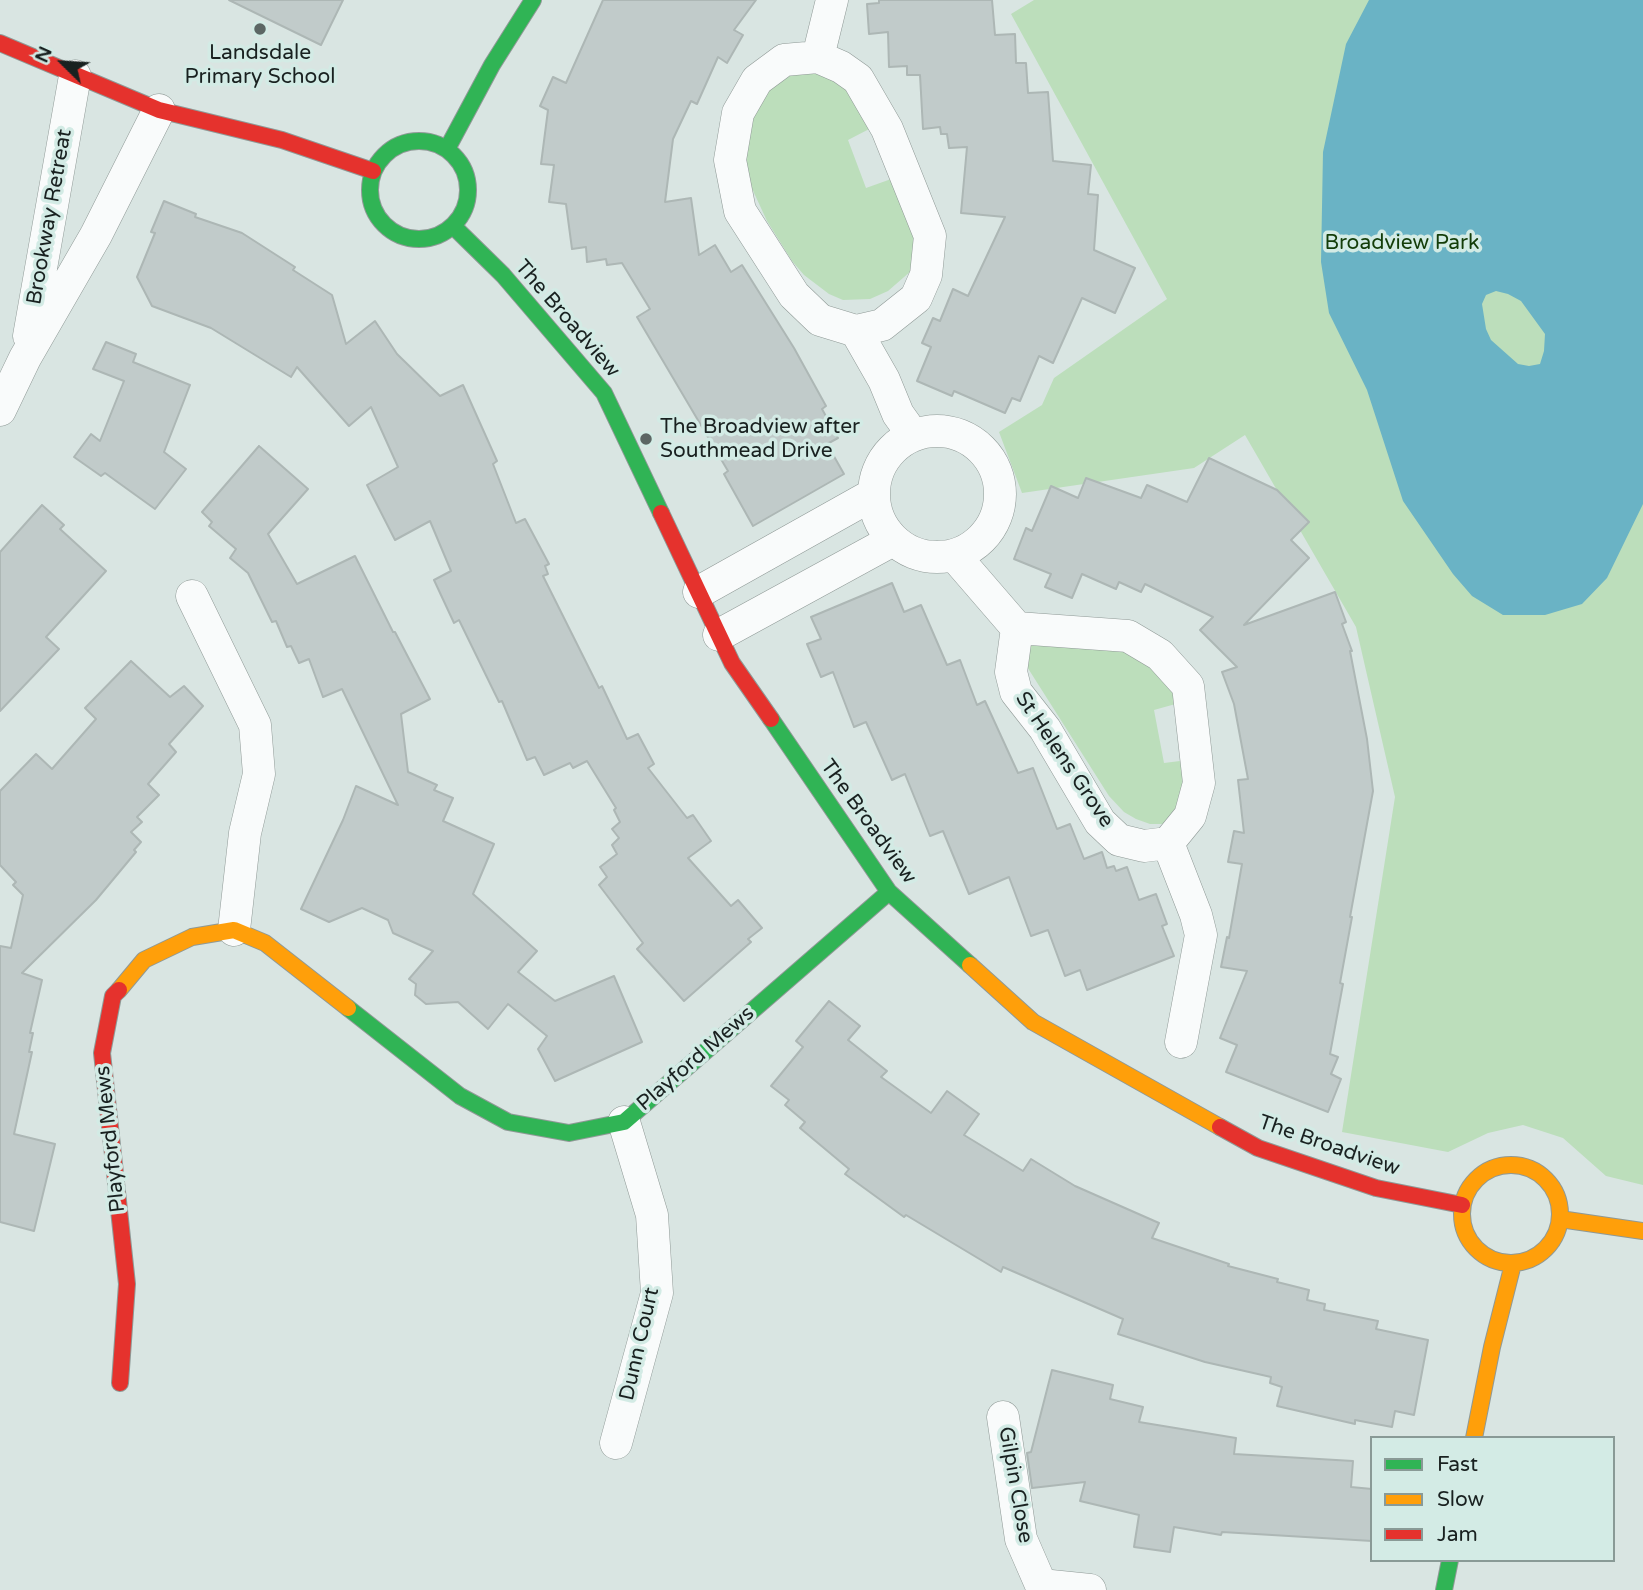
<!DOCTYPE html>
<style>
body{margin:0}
#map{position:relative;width:1643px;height:1590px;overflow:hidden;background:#d9e5e2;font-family:"Varela Round",sans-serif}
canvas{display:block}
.legend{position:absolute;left:1370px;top:1436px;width:245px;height:126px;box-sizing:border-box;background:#d3ebe5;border:2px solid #899a96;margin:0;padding:9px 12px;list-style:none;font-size:21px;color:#192120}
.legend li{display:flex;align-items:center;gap:14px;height:35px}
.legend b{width:35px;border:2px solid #899a96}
.north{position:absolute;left:28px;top:28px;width:70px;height:70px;-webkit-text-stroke:5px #d3ebe5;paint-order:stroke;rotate:294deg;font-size:19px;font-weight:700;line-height:28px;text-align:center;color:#192120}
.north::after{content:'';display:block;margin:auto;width:24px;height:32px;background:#192120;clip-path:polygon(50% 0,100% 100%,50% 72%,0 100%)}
</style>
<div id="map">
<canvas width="1643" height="1590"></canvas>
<ul class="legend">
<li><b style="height:9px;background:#30b455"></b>Fast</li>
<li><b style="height:9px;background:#ff9f0a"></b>Slow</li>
<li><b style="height:9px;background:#e5322d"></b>Jam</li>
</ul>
<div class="north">N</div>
</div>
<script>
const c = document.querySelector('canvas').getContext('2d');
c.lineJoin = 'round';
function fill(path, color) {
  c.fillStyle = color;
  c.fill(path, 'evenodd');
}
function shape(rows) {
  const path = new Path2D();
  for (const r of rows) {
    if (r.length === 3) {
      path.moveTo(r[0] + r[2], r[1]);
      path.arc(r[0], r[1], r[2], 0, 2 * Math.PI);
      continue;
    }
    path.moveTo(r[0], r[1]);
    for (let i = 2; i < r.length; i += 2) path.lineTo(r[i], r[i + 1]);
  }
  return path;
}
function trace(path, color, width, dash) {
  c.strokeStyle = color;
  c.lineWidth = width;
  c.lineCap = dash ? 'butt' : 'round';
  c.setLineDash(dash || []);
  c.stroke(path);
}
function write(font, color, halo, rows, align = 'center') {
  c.font = font + ' "Varela Round",sans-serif';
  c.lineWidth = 7;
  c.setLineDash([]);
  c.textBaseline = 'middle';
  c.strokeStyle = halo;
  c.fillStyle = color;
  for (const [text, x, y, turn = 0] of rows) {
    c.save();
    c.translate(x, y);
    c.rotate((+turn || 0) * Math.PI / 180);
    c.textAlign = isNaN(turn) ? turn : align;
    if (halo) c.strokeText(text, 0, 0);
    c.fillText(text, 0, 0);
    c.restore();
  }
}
fill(shape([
 [1034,0,1643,0,1643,1185,1606,1176,1563,1138,1523,1125,1488,1133,1448,1152,1342,1132,1395,797,1356,627,1245,435,1194,468,1022,493,999,432,1042,405,1054,378,1167,299,1011,14],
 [785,69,831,69,875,126,848,140,866,188,894,178,918,229,911,271,888,291,870,299,843,300,829,294,804,275,792,261,767,221,749,182,745,167,744,139,761,97],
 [1124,642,1159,661,1179,703,1154,710,1164,763,1188,760,1189,777,1173,818,1162,824,1150,824,1136,819,1124,812,1109,796,1024,662,1027,643]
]), '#bcdebb');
fill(shape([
 [1369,0,1643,0,1643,504,1607,578,1582,604,1545,615,1503,615,1472,596,1453,574,1403,501,1367,390,1329,313,1321,262,1323,152,1346,44],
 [1496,291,1508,294,1521,301,1545,334,1544,351,1540,364,1529,366,1518,364,1491,340,1486,329,1482,304,1486,295]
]), '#6ab3c5');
const building = shape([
 [229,0,343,0,321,45,229,0],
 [603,0,756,0,734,30,743,35,727,63,718,57,697,104,691,101,673,139,665,202,691,198,699,255,715,245,731,272,742,265,794,348,826,406,822,409,838,438,827,444,844,474,753,526,724,474,728,471,637,317,650,309,622,263,607,265,606,259,587,262,586,247,572,249,566,204,549,202,554,165,541,164,548,110,540,106,553,77,566,83,603,0],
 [879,0,992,0,995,35,1015,34,1016,63,1026,63,1028,93,1048,92,1053,161,1091,165,1088,194,1098,195,1094,250,1135,268,1115,313,1082,298,1053,363,1039,356,1020,401,1012,398,1005,413,954,391,952,396,917,381,931,347,922,343,933,318,940,321,953,289,968,296,1005,217,961,213,967,147,949,148,947,134,941,134,940,127,923,129,920,75,907,75,907,66,889,67,888,32,869,34,867,4,879,3,879,0],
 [164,201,196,214,195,217,242,233,295,267,293,270,332,295,346,344,375,321,397,354,440,396,463,385,497,461,493,464,516,523,525,519,549,564,545,566,548,574,543,576,599,688,602,686,627,739,638,734,654,764,648,768,687,818,693,815,711,841,688,858,731,906,738,900,762,928,748,939,751,942,684,1001,637,949,643,943,599,885,607,877,600,867,617,854,612,845,619,838,612,829,620,822,614,810,616,808,587,761,573,768,570,763,544,775,535,757,527,760,502,701,499,702,459,620,454,623,434,580,451,571,430,521,395,540,367,485,398,467,371,407,349,426,297,367,291,377,211,328,152,306,137,277,155,233,151,232,164,201],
 [106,342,136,354,133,362,190,385,164,452,186,469,155,509,105,473,101,476,74,457,91,434,100,441,124,381,93,369,106,342],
 [259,446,308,489,268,534,297,584,355,556,393,632,395,632,430,699,401,714,408,772,437,785,434,790,453,798,443,821,494,844,473,894,537,951,518,972,555,1001,614,976,642,1042,555,1081,538,1049,547,1036,508,1004,488,1029,458,1002,426,1004,415,995,416,984,409,979,433,951,393,933,388,920,362,908,329,922,301,909,343,820,356,786,398,805,342,689,323,697,309,659,299,663,291,646,287,647,276,621,272,622,248,573,230,558,236,549,209,526,212,522,202,512,259,446],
 [1209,458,1277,490,1309,522,1291,540,1309,558,1244,625,1335,592,1346,622,1342,624,1352,651,1350,651,1367,739,1373,791,1350,917,1352,917,1340,983,1343,984,1330,1054,1338,1057,1331,1074,1341,1079,1328,1112,1226,1072,1237,1045,1220,1038,1247,971,1221,967,1227,937,1229,938,1242,864,1228,862,1234,831,1244,833,1238,780,1248,779,1234,704,1222,672,1237,667,1200,630,1213,617,1145,584,1141,592,1119,582,1116,589,1082,574,1072,598,1045,587,1051,574,1014,559,1026,528,1032,531,1051,486,1078,498,1086,478,1141,498,1147,485,1187,502,1209,458],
 [42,505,64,525,60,529,106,571,46,637,59,649,0,711,0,552,42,505],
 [892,583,904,612,921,605,947,665,960,660,977,705,985,701,1018,773,1033,768,1057,829,1070,824,1084,859,1102,852,1107,868,1114,866,1116,871,1127,867,1139,900,1156,894,1167,924,1162,926,1174,956,1087,990,1080,970,1065,976,1048,930,1031,936,1009,877,969,894,943,831,930,836,905,774,892,780,866,722,854,727,833,672,821,677,807,644,821,639,811,617,892,583],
 [131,661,170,697,184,686,203,706,169,744,176,752,148,784,159,795,137,817,142,822,131,832,141,842,134,850,136,852,96,900,22,973,42,980,30,1033,33,1033,29,1052,32,1052,14,1134,55,1144,34,1231,0,1222,0,946,11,948,23,895,13,885,16,882,0,865,0,791,36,754,52,769,96,719,85,708,131,661],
 [829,1001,860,1026,848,1040,887,1071,881,1077,931,1113,947,1091,979,1114,964,1135,1023,1171,1031,1159,1075,1186,1159,1223,1152,1238,1229,1264,1228,1266,1278,1279,1277,1282,1309,1290,1307,1300,1325,1304,1324,1310,1378,1321,1376,1329,1428,1340,1414,1415,1395,1411,1392,1427,1355,1420,1355,1424,1277,1406,1282,1387,1270,1383,1271,1377,1205,1362,1118,1334,1123,1319,1003,1267,1001,1272,906,1215,904,1217,845,1174,849,1169,800,1128,805,1122,785,1105,789,1100,771,1086,803,1047,796,1041,829,1001],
 [1052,1370,1113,1385,1110,1399,1143,1407,1139,1422,1236,1438,1234,1454,1353,1461,1351,1487,1372,1489,1372,1541,1222,1532,1221,1535,1174,1527,1170,1552,1134,1547,1139,1515,1080,1501,1085,1482,1032,1488,1027,1453,1031,1452,1052,1370]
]);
fill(building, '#c1cbca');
trace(building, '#adb7b5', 2);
const street = shape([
 [818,57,841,67,858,79,887,129,930,236,926,275,916,298,882,325,856,331,820,320,794,295,740,211,730,160,738,113,757,80,784,60,818,57],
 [818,57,832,0],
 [856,331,884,380,898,414,913,435],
 [29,336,75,76],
 [0,410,25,358,96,235,159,110],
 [937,494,63],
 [954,555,1017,628,1128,636,1160,655,1188,686,1199,783,1190,816,1168,843,1144,846,1119,840,1100,822,1045,729,1016,692,1011,672,1017,628],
 [699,592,874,494],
 [192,596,255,725,259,774,245,833,234,930],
 [719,635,893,540],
 [1168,843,1196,915,1201,935,1181,1042],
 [1003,1417,1021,1539,1041,1585,1090,1590],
 [616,1443,657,1293,652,1215,624,1122]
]);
const fast = shape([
 [419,190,49],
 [447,149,492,65,533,0],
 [453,226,503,275,604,393,661,513],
 [771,719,889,892,970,965],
 [348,1008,460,1096,508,1122,569,1133,624,1122,889,892],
 [1444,1590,1450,1560]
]);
const slow = shape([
 [970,965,1033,1022,1220,1127],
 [119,990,144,960,192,937,234,930,265,943,348,1008],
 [1511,1214,49],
 [1560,1219,1643,1231],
 [1474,1438,1492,1347,1513,1264]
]);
const jam = shape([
 [0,43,159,110,282,140,373,171],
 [661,513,732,663,771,719],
 [119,990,113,996,102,1053,127,1284,120,1383],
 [1220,1127,1258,1148,1376,1188,1462,1205]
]);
trace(street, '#8f9996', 33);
trace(fast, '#8f9996', 18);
trace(slow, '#8f9996', 18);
trace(jam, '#8f9996', 18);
trace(street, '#f9fbfb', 32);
trace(fast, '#30b455', 16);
trace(slow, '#ff9f0a', 16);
trace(jam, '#e5322d', 16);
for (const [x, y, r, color] of [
 [260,29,7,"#5c6664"],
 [646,439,7,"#5c6664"]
]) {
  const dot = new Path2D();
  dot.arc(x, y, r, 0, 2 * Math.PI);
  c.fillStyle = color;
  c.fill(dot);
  trace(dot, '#d3ebe5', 2.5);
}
write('21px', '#192120', '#d3ebe5', [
 ["Landsdale",260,53],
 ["Primary School",260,77],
 ["The Broadview after",660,427,"left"],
 ["Southmead Drive",660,451,"left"]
]);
write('21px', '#192120', '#d3ebe5', [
 ["Brookway Retreat",50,217,-80],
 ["The Broadview",567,319,49],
 ["St Helens Grove",1064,760,56],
 ["The Broadview",868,822,54],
 ["Playford Mews",696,1059,-41],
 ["Playford Mews",111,1139,-96],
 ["The Broadview",1329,1146,19],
 ["Dunn Court",640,1344,-77],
 ["Gilpin Close",1015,1485,80]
]);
write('21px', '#133d09', '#d3ebe5', [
 ["Broadview Park",1402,243]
]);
</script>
